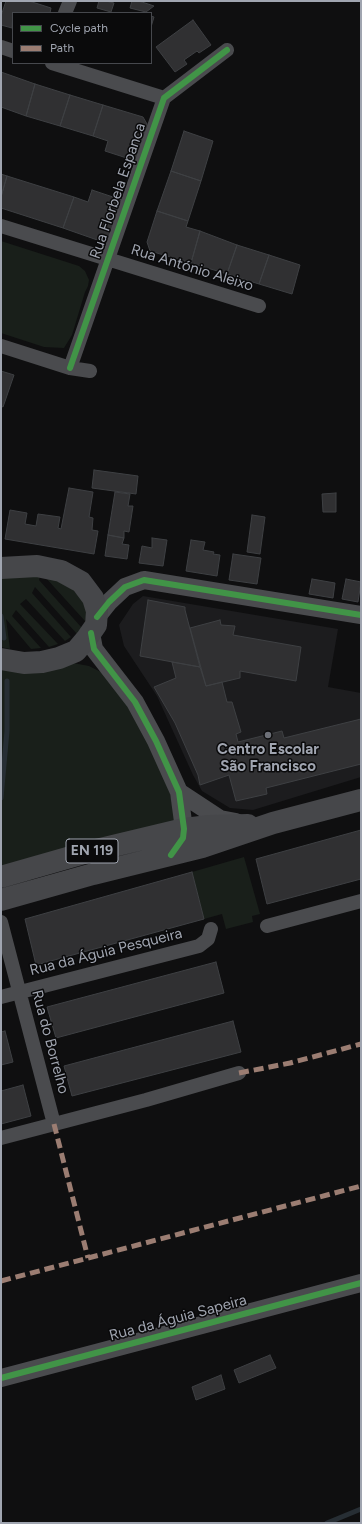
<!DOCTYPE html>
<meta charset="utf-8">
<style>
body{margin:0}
#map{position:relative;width:362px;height:1524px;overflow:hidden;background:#0f0f10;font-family:Figtree,sans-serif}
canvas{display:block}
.frame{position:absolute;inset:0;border:2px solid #a0a5b0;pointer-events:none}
.legend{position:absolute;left:12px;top:12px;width:140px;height:52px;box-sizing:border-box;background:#0a0a0b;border:1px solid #46484d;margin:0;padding:5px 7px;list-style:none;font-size:12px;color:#a0a5b0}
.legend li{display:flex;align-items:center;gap:8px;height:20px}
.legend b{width:20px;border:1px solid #46484d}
</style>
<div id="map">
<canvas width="362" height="1524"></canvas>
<div class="frame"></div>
<ul class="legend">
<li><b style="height:5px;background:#419447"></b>Cycle path</li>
<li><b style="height:5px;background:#9b7d72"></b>Path</li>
</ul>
</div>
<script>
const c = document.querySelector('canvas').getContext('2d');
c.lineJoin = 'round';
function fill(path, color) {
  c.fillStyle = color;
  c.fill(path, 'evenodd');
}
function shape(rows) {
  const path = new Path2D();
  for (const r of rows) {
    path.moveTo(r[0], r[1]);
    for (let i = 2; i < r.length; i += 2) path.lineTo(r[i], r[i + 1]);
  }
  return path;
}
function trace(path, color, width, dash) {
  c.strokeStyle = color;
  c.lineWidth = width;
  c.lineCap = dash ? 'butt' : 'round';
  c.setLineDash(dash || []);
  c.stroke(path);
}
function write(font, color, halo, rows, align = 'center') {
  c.font = font + ' Figtree,sans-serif';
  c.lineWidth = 3;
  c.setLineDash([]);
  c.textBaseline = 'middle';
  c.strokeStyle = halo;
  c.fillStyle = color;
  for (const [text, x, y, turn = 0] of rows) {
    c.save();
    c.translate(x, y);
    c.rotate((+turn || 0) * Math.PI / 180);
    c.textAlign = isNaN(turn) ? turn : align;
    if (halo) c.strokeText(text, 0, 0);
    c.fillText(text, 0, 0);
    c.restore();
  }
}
fill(shape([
 [143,596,338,629,328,687,361,693,361,777,253,810,230,808,202,791,193,775,157,696,124,646,119,625,133,604]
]), '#1c1c1e');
fill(shape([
 [1,241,79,266,85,271,89,280,88,286,85,292,72,335,64,348,44,347,1,333],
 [1,575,40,576,39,580,82,628,77,634,35,587,32,593,71,637,65,641,26,599,20,604,58,644,49,647,16,610,12,616,41,648,31,649,6,619,10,649,1,647],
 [45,577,50,577,72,589,81,598,86,607,87,616,85,621],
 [73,663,89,666,103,673,139,717,170,793,176,824,1,870,1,669],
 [244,857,260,914,252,916,253,922,226,929,222,914,204,919,192,872]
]), '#191f1a');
trace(shape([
 [1,616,4,638],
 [1,798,7,731,7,681],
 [327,1523,361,1509]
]), '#272e34', 5);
const building = shape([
 [6,1,29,1,51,8,50,13,13,13,12,28,1,25,1,16,6,1],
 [99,1,106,1,114,3,111,12,97,8,99,1],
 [132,1,139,1,154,6,146,12,130,8,132,1],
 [151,16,154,17,151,27,151,16],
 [193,20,211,45,199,53,197,51,184,60,187,64,175,72,156,47,193,20],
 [1,72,35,84,26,116,1,107,1,72],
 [35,84,70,95,60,126,26,116,35,84],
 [70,95,103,105,93,136,60,126,70,95],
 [103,105,143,117,147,124,136,161,105,151,108,141,93,136,103,105],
 [184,131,213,141,201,181,171,171,184,131],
 [171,171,201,181,188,221,157,211,171,171],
 [1,174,7,176,1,197,1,174],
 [7,176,74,197,63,228,1,208,1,197,7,176],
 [92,190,122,200,111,237,103,242,63,228,74,197,88,202,92,190],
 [157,211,188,221,186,227,200,231,191,263,150,251,147,242,157,211],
 [200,231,237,245,227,274,191,263,200,231],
 [237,245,269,255,259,284,227,274,237,245],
 [269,255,300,265,292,294,259,284,269,255],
 [1,371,14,375,3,407,1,406,1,371],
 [94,470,138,476,136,494,92,488,94,470],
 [69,488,93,492,89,517,93,518,92,530,98,531,94,554,5,539,10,510,27,513,25,524,36,526,38,514,60,517,58,528,61,529,69,488],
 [115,492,130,494,128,506,133,506,129,532,124,531,124,538,108,535,115,492],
 [336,493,336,512,323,512,322,494,336,493],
 [252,515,265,517,260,554,247,552,252,515],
 [108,535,124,538,122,544,129,545,127,559,105,556,108,535],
 [152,538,167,540,163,566,139,563,142,546,152,548,152,538],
 [191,540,205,542,203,550,214,552,213,554,220,555,217,576,186,571,191,540],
 [233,554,261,558,257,584,229,580,233,554],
 [312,579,335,583,333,598,309,594,312,579],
 [346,579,361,582,358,602,342,599,346,579],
 [148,600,185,607,185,610,200,667,140,656,148,600],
 [220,620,221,625,235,626,233,635,301,647,296,681,240,671,240,678,206,686,190,628,220,620],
 [172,662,200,667,206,686,222,682,227,702,232,702,241,732,236,734,238,742,282,731,284,738,361,719,361,764,266,788,267,794,236,801,229,775,200,785,198,775,175,723,154,687,176,678,172,662],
 [361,830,361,879,267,904,256,859,361,830],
 [192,872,204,919,36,965,25,919,192,872],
 [216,962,224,993,56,1038,47,1007,216,962],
 [233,1021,241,1052,72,1096,64,1066,233,1021],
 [5,1031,13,1062,1,1065,1,1032,5,1031],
 [23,1085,31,1116,1,1124,1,1091,23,1085],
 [270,1355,276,1368,239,1383,234,1370,270,1355],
 [221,1375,225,1389,196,1400,192,1387,221,1375]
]);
fill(building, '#303032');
trace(building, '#3e4043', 1);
trace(shape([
 [65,13,70,1],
 [1,47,13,51],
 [52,63,164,98],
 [1,226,259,306],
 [1,346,70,368,90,371],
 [70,368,164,98,227,50],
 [1,922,54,1124],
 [267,926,361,901],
 [1,997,199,946,208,939,211,929],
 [1,1138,146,1100,239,1073]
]), '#4a4b4e', 14);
trace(shape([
 [97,617,109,602,125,587,144,580,361,615],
 [91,633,94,649,135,702,156,741,179,792,184,829,183,838,181,841],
 [179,792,220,819,236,822],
 [1,1378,361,1283]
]), '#4a4b4e', 18);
trace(shape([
 [1,568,37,566,61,571,81,582,93,598,97,611,96,625,87,638,76,651,59,658,42,662,24,663,1,659],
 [1,877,88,852,184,829,209,826,248,825],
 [1,900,93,874,202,847,273,823,361,800]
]), '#46474a', 22);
trace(shape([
 [239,1073,290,1063,361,1044],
 [54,1124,88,1258],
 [1,1281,361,1186]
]), '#9b7d72', 5, [10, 5]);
trace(shape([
 [70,368,164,98,227,50],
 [97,617,109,602,125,587,144,580,361,615],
 [91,633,94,649,135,702,156,741,179,792,184,829,183,838,171,855],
 [1,1378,361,1283]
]), '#419447', 6);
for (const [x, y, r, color] of [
 [268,735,4,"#6d7078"]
]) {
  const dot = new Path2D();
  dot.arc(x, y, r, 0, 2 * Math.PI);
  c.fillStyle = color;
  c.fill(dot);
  trace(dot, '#0a0a0b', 1.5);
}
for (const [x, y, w] of [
 [92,851,52]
]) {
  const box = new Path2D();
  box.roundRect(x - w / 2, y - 12, w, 24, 3);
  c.fillStyle = '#0a0a0b';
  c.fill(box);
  trace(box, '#a0a5b0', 1);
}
write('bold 14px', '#a0a5b0', null, [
 ["EN 119",92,851]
]);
write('15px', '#a0a5b0', '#0a0a0b', [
 ["Rua Florbela Espanca",118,191,-71],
 ["Rua António Aleixo",192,268,17],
 ["Rua da Águia Pesqueira",106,952,-14],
 ["Rua do Borrelho",50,1042,75],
 ["Rua da Águia Sapeira",178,1318,-15]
]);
write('bold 15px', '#a0a5b0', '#0a0a0b', [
 ["Centro Escolar",268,750],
 ["São Francisco",268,767]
]);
</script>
